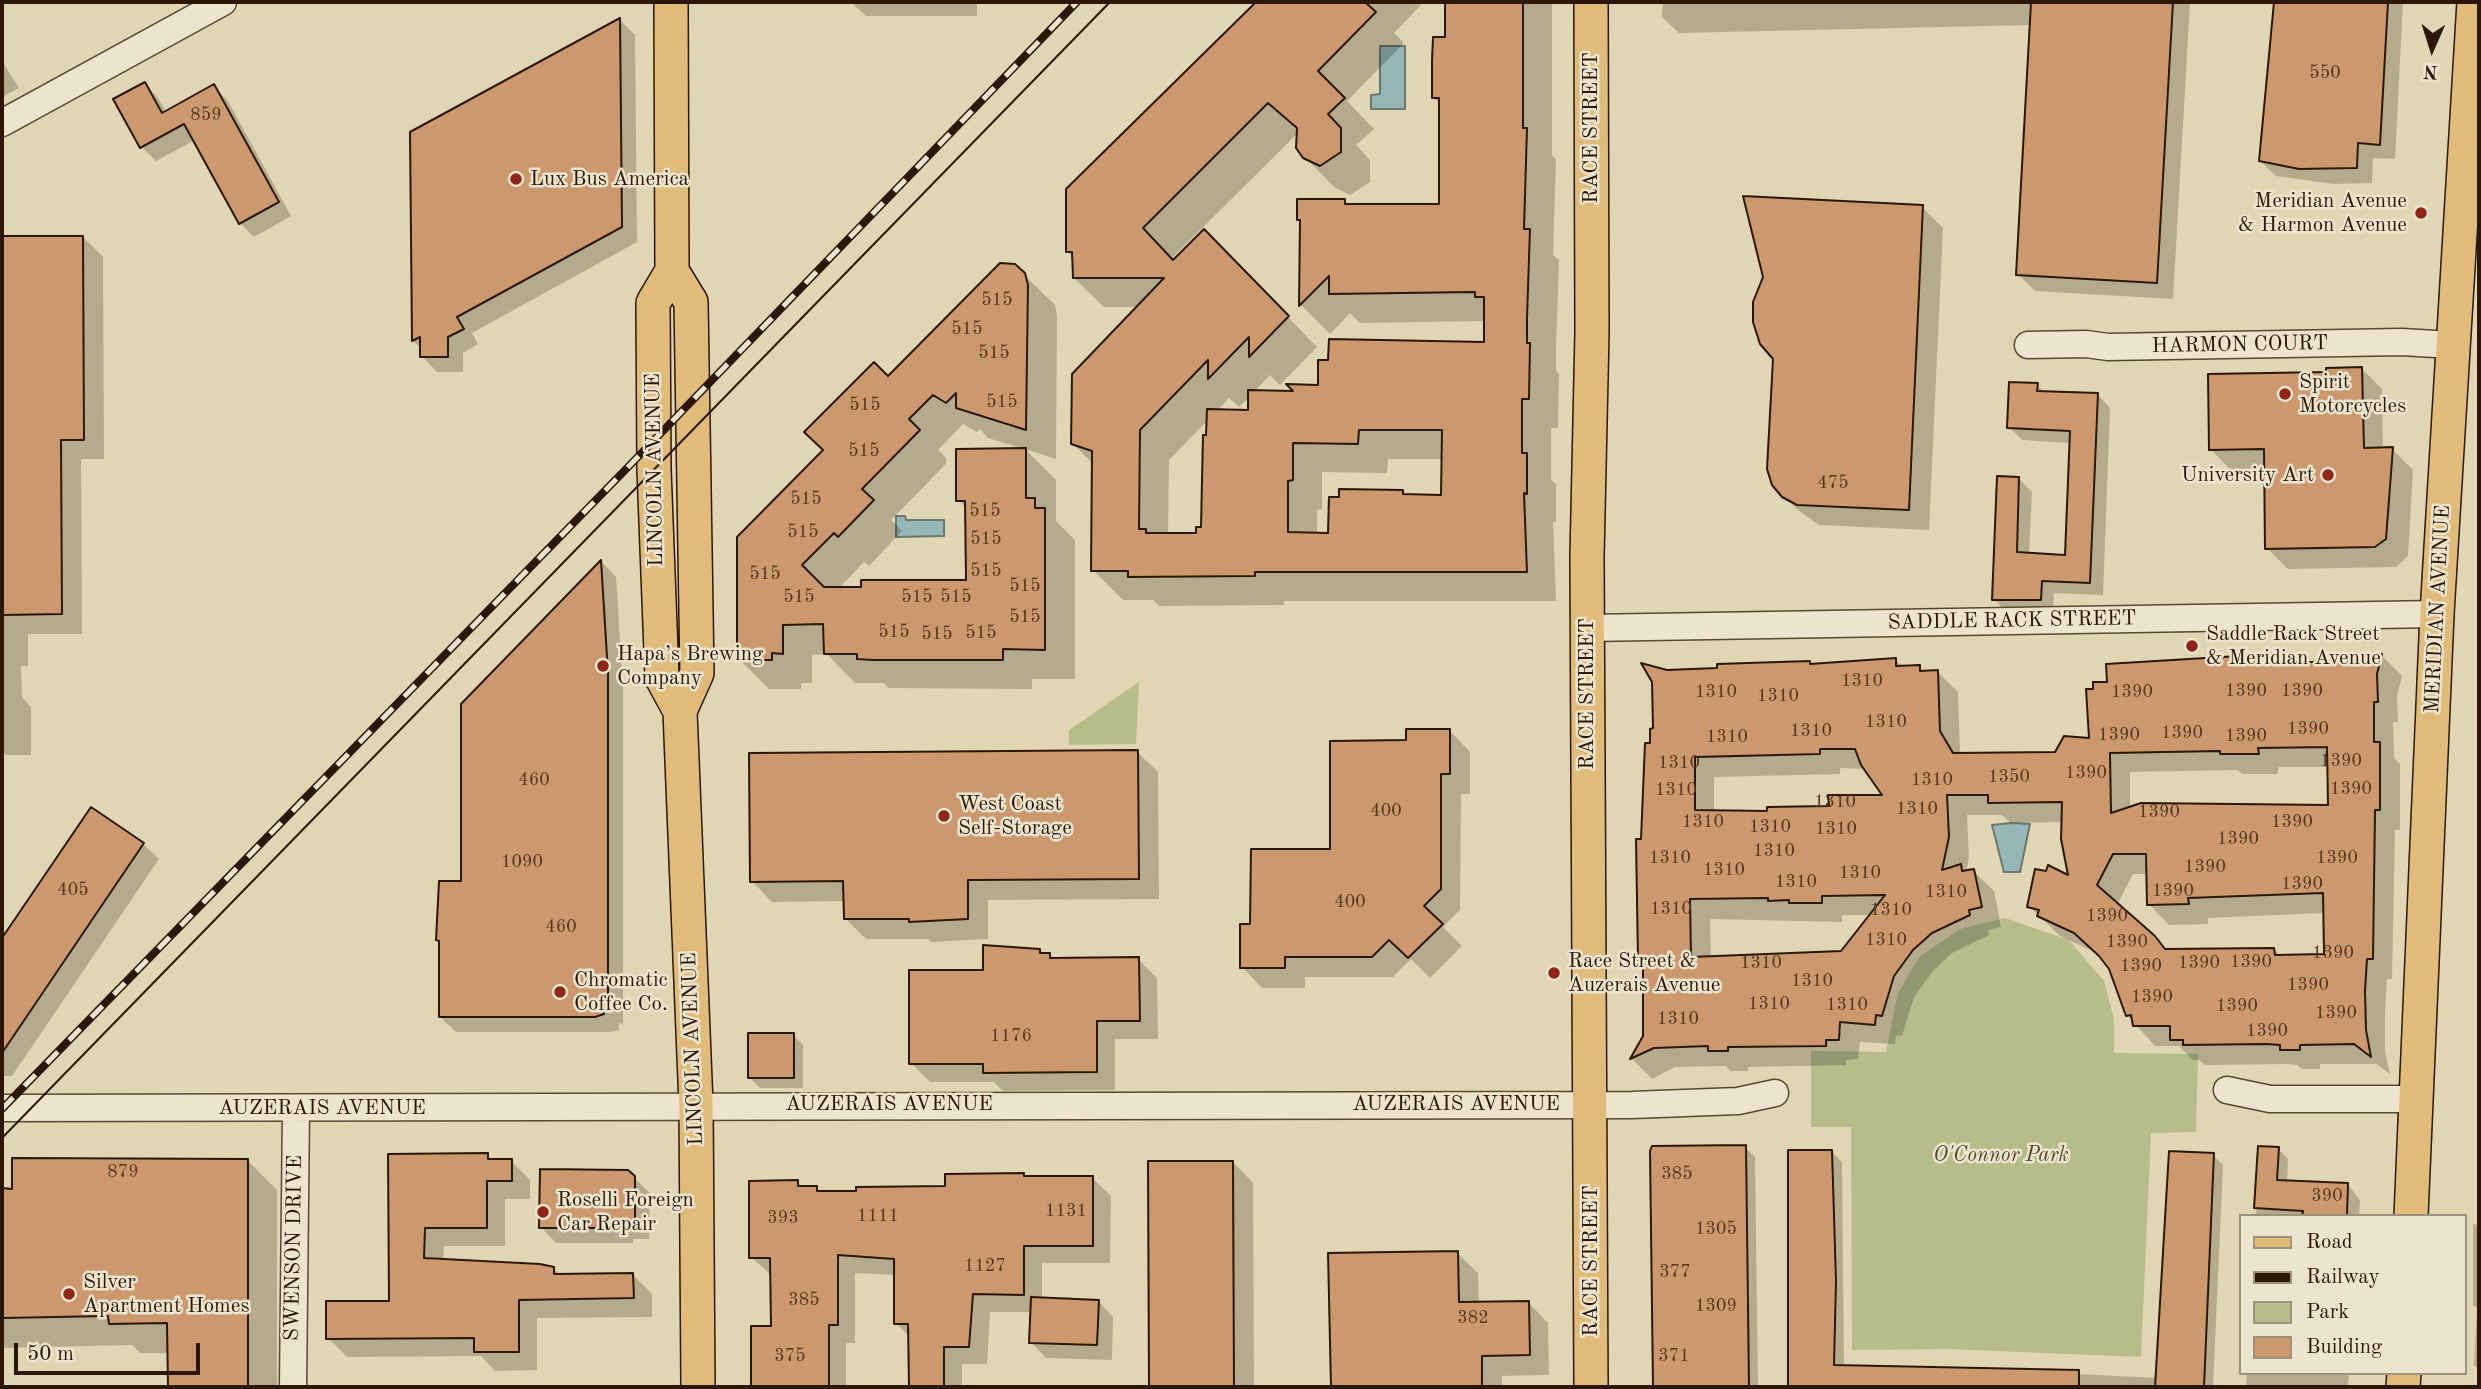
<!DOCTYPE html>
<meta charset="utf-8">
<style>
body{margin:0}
#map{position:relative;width:2481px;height:1389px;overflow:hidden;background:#e1d6b3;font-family:"Old Standard TT",serif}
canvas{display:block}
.frame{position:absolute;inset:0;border:4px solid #2c1704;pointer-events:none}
.legend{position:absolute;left:2239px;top:1214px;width:228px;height:161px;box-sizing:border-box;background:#ece4ce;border:2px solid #9f927d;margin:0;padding:9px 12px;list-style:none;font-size:21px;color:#2c1704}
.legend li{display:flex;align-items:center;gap:14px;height:35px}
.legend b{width:35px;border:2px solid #9f927d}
.north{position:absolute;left:2397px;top:14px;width:70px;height:70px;-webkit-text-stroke:5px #ece4ce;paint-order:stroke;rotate:183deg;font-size:19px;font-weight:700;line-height:28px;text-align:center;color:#2c1704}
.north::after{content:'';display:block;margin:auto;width:24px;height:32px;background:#2c1704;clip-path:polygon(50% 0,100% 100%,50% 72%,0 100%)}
.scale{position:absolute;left:14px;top:1343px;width:186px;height:32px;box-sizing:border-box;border:4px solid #2c1704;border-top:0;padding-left:9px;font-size:21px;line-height:24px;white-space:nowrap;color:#2c1704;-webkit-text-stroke:5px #ece4ce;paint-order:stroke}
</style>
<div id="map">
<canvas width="2481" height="1389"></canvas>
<div class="frame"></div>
<ul class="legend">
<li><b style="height:9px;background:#e0bb7a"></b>Road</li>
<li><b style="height:9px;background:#2c1704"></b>Railway</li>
<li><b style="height:19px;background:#b6bd8a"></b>Park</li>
<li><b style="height:19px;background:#cc996f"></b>Building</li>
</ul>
<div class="north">N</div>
<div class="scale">50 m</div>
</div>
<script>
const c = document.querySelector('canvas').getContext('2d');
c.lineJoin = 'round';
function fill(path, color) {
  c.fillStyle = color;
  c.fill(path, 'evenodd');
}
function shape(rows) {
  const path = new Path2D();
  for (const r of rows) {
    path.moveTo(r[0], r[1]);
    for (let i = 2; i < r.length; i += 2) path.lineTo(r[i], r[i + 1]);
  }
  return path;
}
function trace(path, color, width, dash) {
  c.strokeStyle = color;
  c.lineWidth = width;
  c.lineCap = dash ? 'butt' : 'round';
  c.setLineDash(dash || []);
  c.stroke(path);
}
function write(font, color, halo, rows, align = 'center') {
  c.font = font + ' "Old Standard TT",serif';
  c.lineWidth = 5;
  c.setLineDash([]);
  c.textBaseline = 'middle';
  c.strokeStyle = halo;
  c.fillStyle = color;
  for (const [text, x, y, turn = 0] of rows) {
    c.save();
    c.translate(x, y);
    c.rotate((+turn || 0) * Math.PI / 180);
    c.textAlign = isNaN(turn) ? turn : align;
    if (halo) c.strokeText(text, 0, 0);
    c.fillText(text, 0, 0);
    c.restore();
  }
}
fill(shape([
 [1139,682,1136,744,1069,745,1069,730],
 [2005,918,2069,940,2104,981,2114,1019,2114,1053,2198,1054,2196,1132,2151,1133,2141,1357,1948,1349,1852,1350,1851,1127,1811,1127,1811,1051,1886,1052,1898,993,1919,957,1960,929]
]), '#b6bd8a');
const water = shape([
 [1380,46,1405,46,1405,109,1371,109,1371,95,1380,94,1380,46],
 [896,516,905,516,906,520,944,520,944,536,896,537,896,516],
 [2011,823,2030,824,2020,872,2004,872,1992,825,2011,823]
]);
fill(water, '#96b7b5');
trace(water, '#6c776e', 2);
fill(shape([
 [851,2,977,2,977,16,866,16],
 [1258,2,1418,2,1421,5,1394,33,1404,43,1347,101,1374,129,1356,145,1370,160,1370,182,1350,195,1334,187,1304,156,1299,132,1171,259,1173,262,1233,261,1317,347,1280,385,1270,375,1254,392,1297,393,1486,344,1486,321,1360,323,1350,313,1330,334,1301,305,1302,223,1298,219,1344,201,1349,205,1441,206,1441,105,1433,97,1447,39,1447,2,1552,2,1552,155,1556,159,1553,255,1559,260,1556,349,1556,371,1559,374,1558,428,1551,428,1551,480,1556,484,1556,522,1553,522,1556,601,1284,601,1284,605,1159,606,1153,600,1123,600,1093,570,1093,464,1073,444,1139,307,1104,307,1074,278,1074,258,1068,252,1068,189],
 [1250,396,1250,412,1217,411,1229,398,1239,407],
 [1208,420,1203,529,1198,535,1168,535,1169,460],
 [1388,459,1443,459,1443,497,1407,496,1402,492,1330,535,1317,534,1317,510,1322,509,1322,472,1387,473],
 [1663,2,2190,2,2173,299,2035,291,2018,274,2032,25,1679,33,1662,17],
 [2275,2,2403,2,2395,159,2373,158,2372,183,2334,184,2276,176,2260,161],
 [620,20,635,35,637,242,472,333,478,344,463,353,463,372,437,372,422,356,422,349,413,341,412,134],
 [2,61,19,88,2,97],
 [144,84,158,98,166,112,214,87,228,101,291,216,254,237,240,223,195,140,156,161,142,147,116,100],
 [1922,207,1943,228,1929,530,1819,525,1798,510,1777,489],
 [83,237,103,257,104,459,81,459,82,634,28,634,28,666,21,666,22,697,31,707,31,755,6,755,2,751,2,238],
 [1024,275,1055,305,1057,316,1056,459,1025,449,1056,480,1056,521,1075,540,1075,679,1032,679,1032,689,889,688,884,683,855,683,827,654,812,655,812,683,801,683,801,689,769,689,739,659,825,450,888,379],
 [963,424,977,432,980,429,988,438,1024,449,958,500,967,509,968,582,838,589,864,562,869,566,902,531,891,520,946,464,946,458,938,450],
 [2362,369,2382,389,2383,449,2392,449,2413,470,2408,556,2396,567,2288,569,2267,548,2266,469,2231,470,2210,449,2328,374],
 [2037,385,2045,393,2098,395,2110,408,2103,595,2054,593,2053,612,2006,612,1994,599,2019,479,2032,492,2029,555,2066,557,2071,443,2022,440,2009,427],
 [602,562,616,577,623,689,623,1024,619,1023,619,1030,611,1032,456,1032,440,1017,441,943,437,940,463,882,462,704],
 [2382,656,2402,676,2397,696,2398,722,2393,722,2394,758,2400,764,2400,830,2395,830,2392,979,2387,979,2385,1013,2385,1052,2390,1074,2376,1064,2320,1064,2320,1069,2302,1069,2297,1065,2288,1064,2205,1065,2199,1060,2193,1060,2179,1046,2155,1046,2128,1016,2110,968,2097,953,2060,936,2029,906,2071,878,2063,822,2011,823,2002,815,1967,815,1969,858,1966,872,1973,871,1994,891,2001,927,1988,930,1989,935,1952,953,1933,971,1914,997,1902,1036,1896,1035,1895,1044,1860,1042,1858,1059,1846,1060,1846,1065,1748,1067,1748,1071,1730,1071,1726,1066,1675,1067,1652,1079,1632,1059,1645,1036,1645,965,1640,960,1643,840,1651,745,1667,672,1895,660,1903,667,1919,667,1924,672,1938,672,1958,692,1960,754,2056,754,2091,739,2095,690,2109,683,2255,657,2264,665,2366,661],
 [2278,767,2329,767,2330,807,2130,808,2130,772,2238,770,2242,774,2278,774],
 [1840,768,1866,769,1886,796,1830,808,1714,812,1714,777,1840,774],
 [2133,874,2148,874,2149,904,2169,925,2208,924,2208,918,2325,913,2326,956,2281,957,2274,949,2168,951,2117,905],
 [1842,915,1872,915,1842,953,1711,958,1710,919,1842,922],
 [1450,731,1470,752,1470,794,1461,794,1460,910,1443,927,1462,946,1430,978,1411,959,1393,977,1305,977,1305,988,1262,988,1242,967,1252,926,1332,851,1408,742],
 [1137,752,1158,772,1159,899,988,900,988,939,931,942,928,939,866,939,846,919,845,901,772,902,752,881],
 [91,809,143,844,159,859,12,1076,2,1076,2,941],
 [1039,950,1054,959,1138,959,1157,978,1158,1039,1115,1039,1115,1090,1003,1091,994,1082,930,1082,911,1063,985,971],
 [793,1035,803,1045,803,1088,760,1088,750,1078],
 [1745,1147,1755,1157,1758,1387,1656,1387],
 [2260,1148,2278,1149,2288,1159,2287,1182,2348,1185,2360,1200,2359,1216,2256,1216],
 [1790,1152,1832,1152,1842,1162,1844,1367,1933,1367,2158,1378,2213,1155,2223,1165,2213,1387,1790,1387],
 [390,1155,487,1155,493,1161,511,1161,530,1180,530,1199,505,1199,505,1246,444,1246,443,1261,553,1268,560,1276,633,1275,652,1294,652,1317,537,1318,537,1370,495,1371,481,1356,347,1357,328,1338,391,1302],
 [247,1160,277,1190,277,1387,170,1387,169,1353,140,1353,132,1345,2,1348,2,1255],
 [1233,1162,1253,1183,1254,1387,1151,1387,1150,1163],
 [627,1171,650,1193,649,1239,633,1239,633,1243,556,1243,541,1227],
 [1092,1178,1111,1196,1110,1263,1042,1263,1042,1299,1098,1301,1113,1317,1112,1360,1046,1358,1031,1342,1032,1312,990,1312,987,1364,962,1364,962,1387,910,1387,910,1337,896,1323,896,1275,855,1273,855,1343,846,1343,846,1387,753,1387,753,1328,772,1328,772,1276,751,1257,798,1182,803,1188,816,1188,821,1192],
 [2473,1224,2479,1225,2479,1370,2474,1365,2477,1308,2473,1305],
 [1457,1253,1478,1273,1479,1303,1528,1302,1548,1323,1549,1375,1502,1376,1502,1387,1332,1387,1330,1254],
 [2247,1373,2349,1373,2348,1387,2246,1387]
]), '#0003');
const building = shape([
 [1256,2,1365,2,1376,12,1318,71,1345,98,1328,114,1341,128,1341,152,1320,166,1303,158,1296,148,1297,128,1268,103,1143,228,1173,260,1204,229,1289,316,1249,357,1249,337,1208,379,1208,360,1140,430,1139,529,1146,529,1146,533,1196,533,1196,527,1201,527,1203,435,1206,435,1207,409,1248,410,1248,390,1293,391,1286,384,1318,385,1318,360,1328,360,1329,339,1484,342,1484,297,1475,297,1475,292,1329,294,1329,276,1299,306,1300,220,1297,220,1297,199,1345,199,1345,204,1439,204,1439,98,1432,98,1432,61,1433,37,1445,37,1445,2,1523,2,1523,128,1527,128,1524,229,1530,229,1527,318,1527,343,1530,343,1529,399,1522,399,1522,453,1527,453,1527,494,1524,493,1527,572,1255,572,1255,576,1128,577,1128,571,1091,571,1092,451,1071,444,1072,374,1164,278,1073,278,1072,252,1066,252,1066,189,1256,2],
 [1359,430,1442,430,1441,495,1403,494,1403,490,1339,489,1339,497,1329,497,1328,533,1288,532,1288,481,1293,480,1293,443,1358,444,1359,430],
 [2031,2,2173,2,2157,283,2016,275,2031,2],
 [2274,2,2388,2,2380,145,2358,143,2357,168,2299,169,2259,161,2274,2],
 [620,18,622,227,457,317,464,329,448,337,448,357,420,357,420,337,412,341,410,132,620,18],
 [145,82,162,113,214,84,279,202,239,224,184,124,140,148,113,99,145,82],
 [1743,196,1923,205,1909,510,1797,505,1782,497,1772,485,1767,469,1773,359,1760,344,1753,322,1753,302,1763,277,1743,196],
 [2,236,83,236,84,440,61,440,62,614,2,615,2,236],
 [1000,263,1015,264,1025,273,1028,285,1026,430,956,408,956,393,946,403,933,395,909,419,920,430,862,489,874,500,838,537,834,533,802,565,824,587,861,587,861,580,966,580,965,501,956,501,956,449,1026,448,1026,498,1035,498,1035,508,1045,508,1045,650,1003,649,1003,660,873,660,857,659,857,654,824,654,823,624,783,625,783,654,772,653,772,660,737,660,737,537,823,450,804,432,874,362,888,376,1000,263],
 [2362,367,2364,448,2393,447,2386,539,2375,547,2265,549,2264,449,2209,450,2208,374,2326,372,2326,368,2362,367],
 [2009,382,2038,383,2037,391,2098,393,2090,583,2042,581,2041,600,1992,600,1997,476,2019,477,2017,552,2065,555,2070,431,2007,428,2009,382],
 [601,560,608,673,608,1009,604,1009,604,1014,595,1017,439,1017,439,941,436,940,439,881,461,881,461,704,601,560],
 [2382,654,2377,674,2378,702,2374,702,2374,742,2380,742,2380,810,2375,810,2373,959,2367,959,2365,991,2366,1030,2371,1057,2354,1044,2300,1045,2300,1050,2280,1050,2280,1045,2267,1044,2183,1045,2183,1040,2170,1040,2170,1026,2133,1026,2131,1015,2126,1016,2109,969,2099,956,2074,933,2037,916,2039,910,2027,907,2035,869,2046,871,2048,865,2068,875,2061,839,2062,802,1988,803,1988,795,1947,795,1949,837,1942,870,1961,864,1962,871,1974,869,1982,907,1969,910,1970,915,1932,933,1913,950,1894,976,1882,1016,1876,1015,1875,1025,1840,1022,1839,1040,1826,1040,1826,1046,1728,1047,1728,1051,1708,1051,1708,1046,1654,1048,1630,1059,1643,1036,1643,961,1638,961,1636,839,1641,839,1645,743,1650,743,1650,729,1653,728,1652,682,1641,663,1667,670,1717,668,1717,664,1810,661,1810,664,1896,658,1896,666,1920,665,1920,671,1938,670,1940,731,1953,753,2055,752,2064,736,2089,738,2086,689,2093,689,2093,682,2107,682,2106,664,2256,655,2257,664,2365,660,2382,654],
 [2327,747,2328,805,2141,803,2111,813,2110,753,2220,751,2220,754,2259,754,2258,748,2327,747],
 [1820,749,1855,749,1861,765,1882,795,1828,795,1829,806,1767,807,1767,811,1695,810,1695,757,1820,754,1820,749],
 [2113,854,2146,854,2147,905,2189,904,2188,898,2323,893,2324,954,2275,955,2274,948,2165,949,2155,936,2097,885,2113,854],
 [1885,895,1841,951,1691,957,1690,899,1768,898,1768,901,1789,900,1789,903,1822,903,1822,896,1885,895],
 [1406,729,1450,729,1450,774,1441,774,1441,889,1424,906,1443,924,1408,958,1389,940,1372,957,1285,957,1285,968,1240,968,1240,924,1250,924,1251,849,1330,849,1330,741,1406,740,1406,729],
 [1138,750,1139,879,968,880,968,919,909,922,909,919,844,919,843,881,750,882,749,753,1138,750],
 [91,807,144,843,2,1053,2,938,91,807],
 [983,945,1040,949,1040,953,1050,953,1050,958,1139,957,1140,1021,1097,1021,1097,1072,983,1073,983,1064,909,1064,909,970,983,970,983,945],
 [748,1033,794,1033,794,1078,748,1078,748,1033],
 [1746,1145,1749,1386,1653,1387,1650,1151,1652,1146,1746,1145],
 [2258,1146,2279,1147,2277,1180,2348,1183,2347,1216,2302,1216,2303,1211,2254,1208,2258,1146],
 [1788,1150,1832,1150,1836,1281,1834,1365,2079,1370,2079,1387,1788,1387,1788,1150],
 [2169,1151,2214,1153,2204,1387,2155,1387,2169,1151],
 [488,1153,488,1159,512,1159,512,1181,487,1181,487,1228,425,1228,424,1258,540,1264,554,1267,554,1274,633,1273,634,1298,519,1300,519,1352,474,1352,474,1338,326,1339,326,1301,389,1301,388,1154,488,1153],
 [12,1158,248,1159,248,1387,168,1387,167,1323,109,1324,108,1316,2,1318,2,1188,12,1189,12,1158],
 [1148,1161,1233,1161,1234,1387,1149,1387,1148,1161],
 [540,1169,628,1170,635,1176,635,1224,619,1224,618,1228,539,1228,540,1169],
 [1024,1173,1024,1176,1093,1176,1093,1246,1024,1246,1024,1295,973,1294,969,1347,944,1347,944,1387,909,1387,908,1324,894,1324,894,1259,838,1255,838,1325,829,1325,829,1387,751,1387,751,1326,771,1326,770,1258,749,1258,749,1181,798,1180,798,1186,817,1186,817,1191,856,1191,856,1187,945,1186,945,1174,1024,1173],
 [1458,1251,1459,1302,1529,1301,1530,1355,1482,1356,1482,1387,1331,1387,1328,1253,1458,1251],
 [1031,1297,1099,1300,1097,1345,1029,1343,1031,1297]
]);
fill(building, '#cc996f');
trace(building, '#2c1704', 2);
const minor = shape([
 [2,123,223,2],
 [2028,345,2086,344,2108,347,2402,342,2452,345],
 [1588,628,2437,614],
 [2227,1090,2270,1099,2416,1099],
 [2,1108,1632,1105,1738,1101,1775,1093],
 [293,1387,296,1108]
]);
const major = shape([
 [671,2,672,271,653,303,654,469,662,678,680,711,696,1105,698,1387],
 [672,271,691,302,697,673,680,711],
 [2411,1216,2437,614,2474,2],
 [1591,1387,1587,557,1592,332,1591,2],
 [2403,1387,2404,1373]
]);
trace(minor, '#594730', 29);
trace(major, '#2c1704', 36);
trace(minor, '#ece4ce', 26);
trace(major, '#e0bb7a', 33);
trace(shape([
 [2,1138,1110,2]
]), '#2c1704', 2);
const rail = shape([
 [2,1109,631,464,1077,2]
]);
trace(rail, '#2c1704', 8);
trace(rail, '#ece4ce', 5, [16]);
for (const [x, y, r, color] of [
 [516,179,7,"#8f2418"],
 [2421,213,7,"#8f2418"],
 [2285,394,7,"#8f2418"],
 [2328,475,7,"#8f2418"],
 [2192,646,7,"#8f2418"],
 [603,666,7,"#8f2418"],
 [944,816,7,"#8f2418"],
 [1554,973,7,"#8f2418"],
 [560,992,7,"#8f2418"],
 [543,1212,7,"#8f2418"],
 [69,1294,7,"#8f2418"]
]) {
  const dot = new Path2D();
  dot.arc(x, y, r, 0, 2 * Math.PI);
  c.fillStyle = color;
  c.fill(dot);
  trace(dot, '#ece4ce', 2.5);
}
write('18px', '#54381f', null, [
 ["550",2325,73],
 ["859",206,115],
 ["515",997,300],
 ["515",967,329],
 ["515",994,353],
 ["515",1002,402],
 ["515",865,405],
 ["515",864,451],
 ["475",1833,483],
 ["515",806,499],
 ["515",985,511],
 ["515",803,532],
 ["515",986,539],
 ["515",986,571],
 ["515",765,574],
 ["515",1025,586],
 ["515",799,597],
 ["515",917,597],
 ["515",956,597],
 ["515",1025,617],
 ["515",894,632],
 ["515",981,633],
 ["515",937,634],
 ["1310",1862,681],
 ["1390",2246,691],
 ["1390",2302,691],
 ["1310",1716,692],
 ["1390",2132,692],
 ["1310",1778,696],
 ["1310",1886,722],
 ["1390",2308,729],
 ["1310",1811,731],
 ["1390",2182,733],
 ["1390",2119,735],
 ["1390",2246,736],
 ["1310",1727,737],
 ["1390",2341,761],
 ["1310",1679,763],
 ["1390",2086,773],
 ["1350",2009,777],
 ["460",534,780],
 ["1310",1932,780],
 ["1390",2351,789],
 ["1310",1676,790],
 ["1310",1835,802],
 ["1310",1917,809],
 ["400",1386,811],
 ["1390",2159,812],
 ["1310",1703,822],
 ["1390",2292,822],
 ["1310",1770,827],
 ["1310",1836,829],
 ["1390",2238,839],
 ["1310",1774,851],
 ["1310",1670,858],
 ["1390",2337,858],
 ["1090",522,862],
 ["1390",2205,867],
 ["1310",1724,870],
 ["1310",1860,873],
 ["1310",1796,882],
 ["1390",2302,884],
 ["405",73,890],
 ["1390",2173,891],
 ["1310",1946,892],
 ["400",1350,902],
 ["1310",1671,909],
 ["1310",1891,910],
 ["1390",2107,916],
 ["460",561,927],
 ["1310",1886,940],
 ["1390",2127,942],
 ["1390",2333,953],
 ["1390",2251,962],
 ["1310",1761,963],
 ["1390",2199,963],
 ["1390",2141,966],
 ["1310",1812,981],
 ["1390",2308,985],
 ["1390",2152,997],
 ["1310",1769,1004],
 ["1310",1847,1005],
 ["1390",2237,1006],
 ["1390",2336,1013],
 ["1310",1678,1019],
 ["1390",2267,1031],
 ["1176",1011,1036],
 ["879",123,1172],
 ["385",1677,1174],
 ["390",2327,1196],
 ["1131",1066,1211],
 ["1111",878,1216],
 ["393",783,1218],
 ["1305",1716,1229],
 ["1127",985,1266],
 ["377",1675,1272],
 ["385",804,1300],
 ["1309",1716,1306],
 ["382",1473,1318],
 ["375",790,1356],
 ["371",1674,1356]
]);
write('21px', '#2c1704', '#ece4ce', [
 ["RACE STREET",1591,128,-90],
 ["HARMON COURT",2240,345,-1],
 ["LINCOLN AVENUE",655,470,-91],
 ["MERIDIAN AVENUE",2438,609,-87],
 ["SADDLE RACK STREET",2012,621,-1],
 ["RACE STREET",1587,694,-90],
 ["LINCOLN AVENUE",693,1049,-92],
 ["AUZERAIS AVENUE",889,1104],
 ["AUZERAIS AVENUE",1456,1104],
 ["AUZERAIS AVENUE",322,1108],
 ["SWENSON DRIVE",294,1248,-89],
 ["RACE STREET",1591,1261,-90]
]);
write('21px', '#2c1704', '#ece4ce', [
 ["Lux Bus America",530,179],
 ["Meridian Avenue",2407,201,"right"],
 ["& Harmon Avenue",2407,225,"right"],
 ["Spirit",2299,382],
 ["Motorcycles",2299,406],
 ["University Art",2314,475,"right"],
 ["Saddle Rack Street",2206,634],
 ["& Meridian Avenue",2206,658],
 ["Hapa’s Brewing",617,654],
 ["Company",617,678],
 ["West Coast",958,804],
 ["Self-Storage",958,828],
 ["Race Street &",1568,961],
 ["Auzerais Avenue",1568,985],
 ["Chromatic",574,980],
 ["Coffee Co.",574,1004],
 ["Roselli Foreign",557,1200],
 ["Car Repair",557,1224],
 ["Silver",83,1282],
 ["Apartment Homes",83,1306]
], 'left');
write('italic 21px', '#55492c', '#ece4ce', [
 ["O'Connor Park",2001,1155]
]);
</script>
